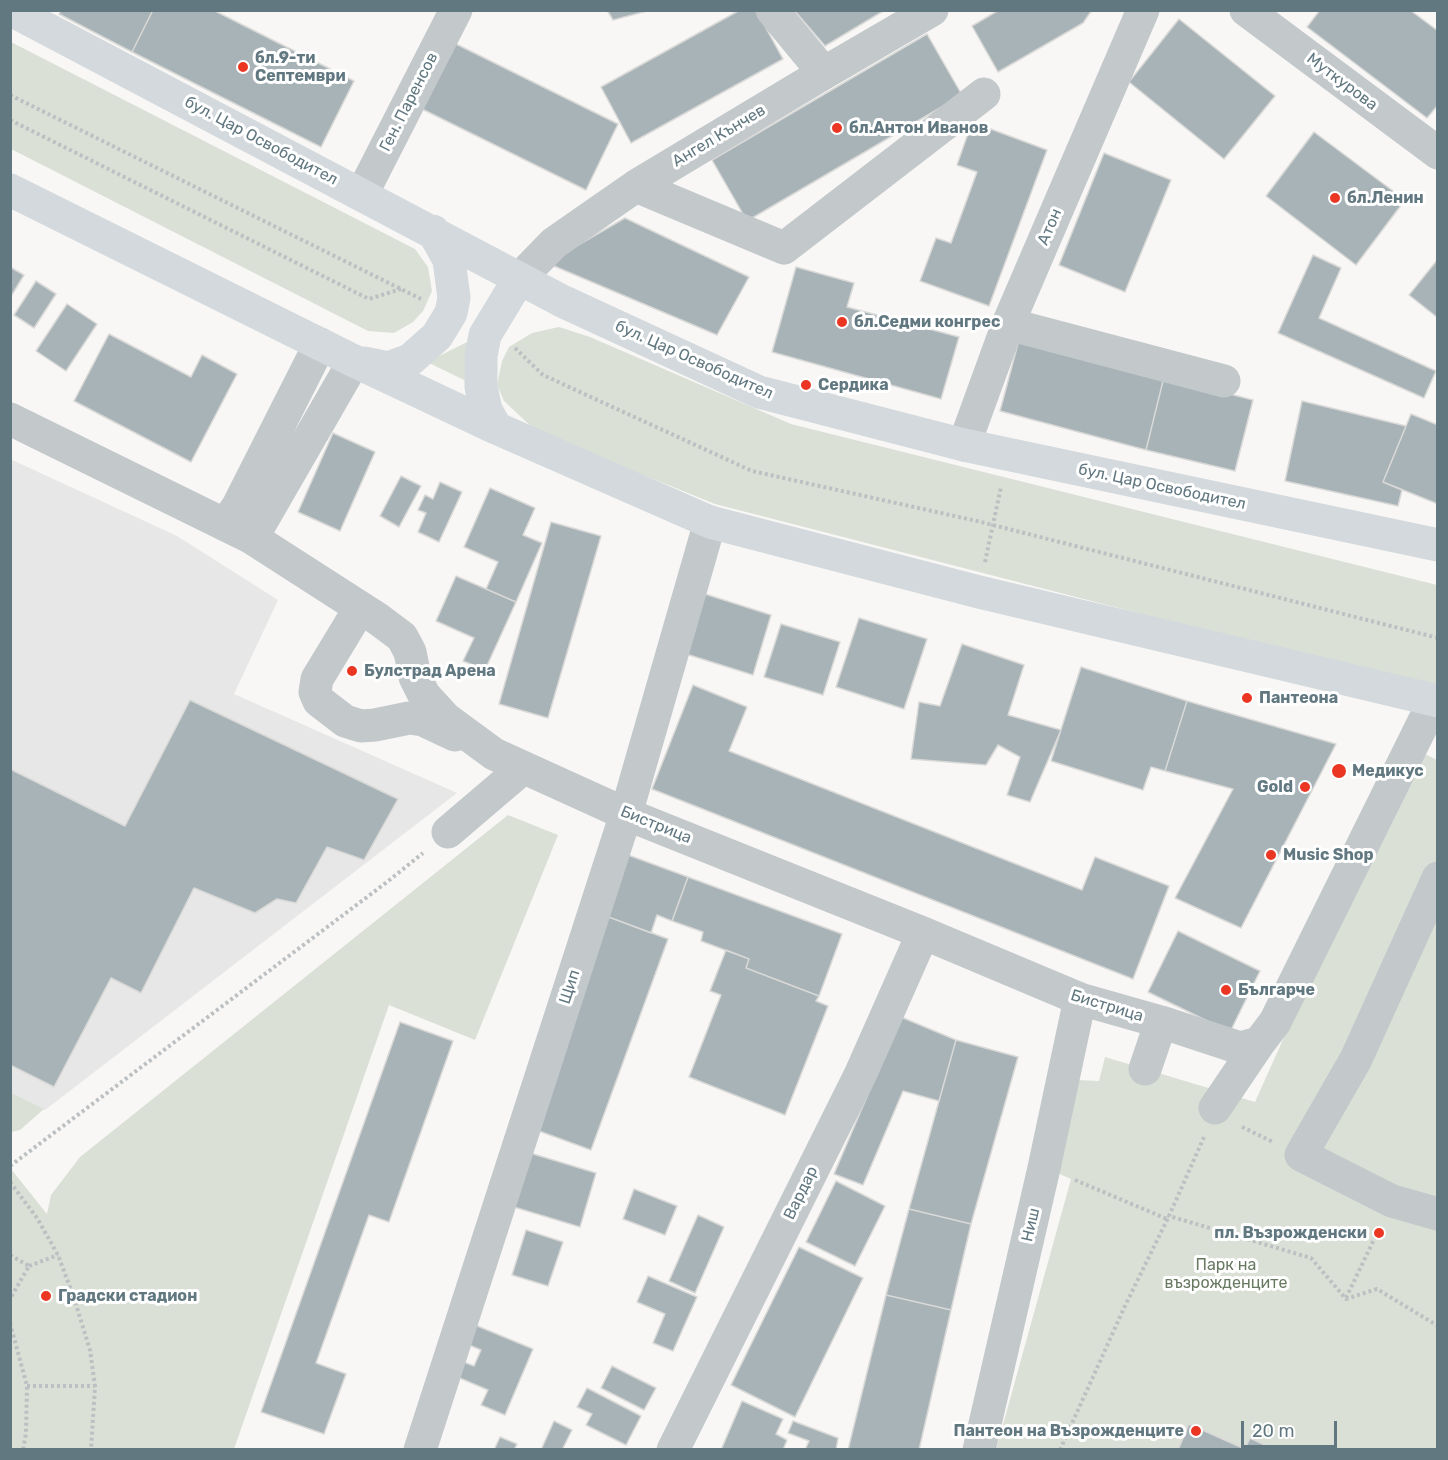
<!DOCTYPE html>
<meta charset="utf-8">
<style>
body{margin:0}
#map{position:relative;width:1448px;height:1460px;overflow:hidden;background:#f8f7f5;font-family:Rubik,sans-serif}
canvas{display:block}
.frame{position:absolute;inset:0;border:12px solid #627881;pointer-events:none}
.scale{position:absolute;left:1241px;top:1421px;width:96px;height:27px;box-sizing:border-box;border:3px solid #627881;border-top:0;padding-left:8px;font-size:18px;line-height:21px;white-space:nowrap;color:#627881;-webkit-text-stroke:4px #fff;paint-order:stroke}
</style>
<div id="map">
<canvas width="1448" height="1460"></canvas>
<div class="frame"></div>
<div class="scale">20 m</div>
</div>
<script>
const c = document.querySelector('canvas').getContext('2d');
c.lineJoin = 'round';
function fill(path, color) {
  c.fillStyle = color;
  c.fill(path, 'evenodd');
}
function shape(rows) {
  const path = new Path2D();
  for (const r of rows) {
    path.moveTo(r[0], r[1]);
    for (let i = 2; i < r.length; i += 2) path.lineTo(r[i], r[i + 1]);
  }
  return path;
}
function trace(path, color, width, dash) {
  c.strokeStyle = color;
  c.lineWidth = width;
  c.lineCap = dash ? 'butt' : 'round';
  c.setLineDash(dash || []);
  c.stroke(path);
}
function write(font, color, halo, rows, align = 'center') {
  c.font = font + ' Rubik,sans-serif';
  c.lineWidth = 6;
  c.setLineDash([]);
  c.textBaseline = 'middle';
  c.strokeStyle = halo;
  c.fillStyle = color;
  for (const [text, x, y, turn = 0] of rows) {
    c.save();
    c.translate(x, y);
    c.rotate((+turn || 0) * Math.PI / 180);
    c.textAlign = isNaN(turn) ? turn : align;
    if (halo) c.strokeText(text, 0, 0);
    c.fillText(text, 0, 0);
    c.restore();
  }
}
fill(shape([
 [10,459,177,536,278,600,234,694,457,793,45,1110,11,1094]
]), '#e6e7e6');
fill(shape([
 [11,42,415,249,428,267,432,291,423,311,413,322,394,333,368,331,11,149],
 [559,327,590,337,791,424,1437,585,1437,690,715,504,537,432,504,401,497,385,502,361,509,347,532,333],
 [467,342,466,381,427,362],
 [1425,754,1437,760,1437,1449,996,1450,1071,1179,1048,1169,1077,1080,1099,1081,1105,1057,1255,1102,1289,1026],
 [508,815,558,835,475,1040,389,1005,234,1449,11,1449,11,1169,47,1214,51,1195,80,1157],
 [11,1093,44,1109,20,1130,11,1132]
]), '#dae0d6');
const building = shape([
 [61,10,153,10,132,52,59,14,61,10],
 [153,10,213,10,354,81,321,147,132,52,153,10],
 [607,10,651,10,613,20,607,10],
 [740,10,756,10,783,59,631,143,601,87,740,10],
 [794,10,885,10,825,46,794,10],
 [999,10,1092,10,1083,23,998,72,972,26,999,10],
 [1320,10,1410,10,1438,31,1438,105,1427,118,1307,27,1320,10],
 [1179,19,1275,96,1224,159,1129,82,1179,19],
 [927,34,962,95,747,221,712,160,927,34],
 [450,41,618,124,586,190,418,107,450,41],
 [972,122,1047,150,989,306,920,281,936,238,951,243,977,172,957,165,972,122],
 [1314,132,1405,200,1356,265,1266,196,1314,132],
 [1104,153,1171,180,1125,292,1059,265,1104,153],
 [625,218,749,277,717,335,547,263,625,218],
 [1313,255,1341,268,1319,318,1436,371,1424,398,1278,333,1313,255],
 [1438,259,1438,318,1409,295,1438,259],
 [10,267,24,275,10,298,10,267],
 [796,267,854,283,847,307,959,337,941,399,772,352,796,267],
 [36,281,56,294,34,328,14,315,36,281],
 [67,304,97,324,66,371,36,351,67,304],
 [109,334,191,377,202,355,237,374,191,462,74,401,109,334],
 [1019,340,1164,377,1146,450,1000,411,1019,340],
 [1164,377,1253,400,1235,471,1146,450,1164,377],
 [1302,401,1406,426,1383,482,1402,490,1398,506,1285,481,1302,401],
 [1411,414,1438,425,1438,504,1383,482,1411,414],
 [333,433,375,452,340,531,298,512,333,433],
 [401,476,421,486,399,527,380,516,401,476],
 [440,482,462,492,439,542,418,532,426,513,418,510,425,495,433,499,440,482],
 [490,488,535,508,523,535,542,543,516,602,486,589,498,562,464,547,490,488],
 [551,522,601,536,548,718,499,704,551,522],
 [456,576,516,602,485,670,463,661,474,638,436,621,456,576],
 [705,594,771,615,753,675,686,654,705,594],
 [859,618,927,639,904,709,836,687,859,618],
 [781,624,840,642,823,695,764,677,781,624],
 [962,644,1024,665,1008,715,1061,730,1030,802,1007,795,1020,757,998,745,986,765,911,759,919,702,940,706,962,644],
 [1081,667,1187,701,1165,771,1151,767,1143,790,1051,761,1081,667],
 [693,685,747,707,729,751,1082,890,1095,857,1169,886,1133,979,652,789,693,685],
 [190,700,398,799,364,860,327,847,296,903,277,899,255,913,194,888,141,993,111,978,54,1087,10,1065,10,769,125,826,190,700],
 [1187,701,1336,744,1241,928,1175,898,1233,789,1165,771,1187,701],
 [628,855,688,877,672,921,657,915,651,933,606,916,628,855],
 [688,877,842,934,819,996,746,968,749,959,701,941,703,932,672,921,688,877],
 [606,916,668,939,591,1150,528,1127,606,916],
 [1178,931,1260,971,1230,1032,1148,992,1178,931],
 [726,950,749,959,746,968,819,996,816,1001,828,1006,785,1115,689,1077,721,995,710,991,726,950],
 [901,1017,956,1040,939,1101,903,1091,863,1185,834,1174,901,1017],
 [400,1022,453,1041,389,1222,369,1215,316,1363,346,1374,324,1434,261,1412,400,1022],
 [956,1040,1018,1057,971,1224,909,1209,956,1040],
 [530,1153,596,1173,580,1227,514,1207,530,1153],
 [836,1181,885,1206,855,1266,806,1242,836,1181],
 [634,1189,677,1206,665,1235,623,1219,634,1189],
 [909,1209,971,1224,951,1310,886,1295,909,1209],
 [698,1215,724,1227,695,1293,669,1281,698,1215],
 [526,1230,563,1242,548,1286,512,1275,526,1230],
 [799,1247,863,1278,795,1417,731,1385,799,1247],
 [648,1276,697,1297,673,1351,653,1343,665,1314,637,1302,648,1276],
 [886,1295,951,1310,919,1450,848,1450,886,1295],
 [475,1325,533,1349,505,1415,481,1405,488,1390,455,1376,461,1361,474,1366,481,1350,467,1344,475,1325],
 [612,1366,656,1388,644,1410,601,1388,612,1366],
 [587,1388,641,1416,626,1445,586,1425,592,1414,577,1407,587,1388],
 [742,1401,783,1419,776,1434,787,1440,783,1450,721,1450,742,1401],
 [554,1421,572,1430,562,1450,541,1450,554,1421],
 [793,1421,838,1438,836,1450,805,1450,809,1441,788,1433,793,1421],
 [1189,1424,1245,1449,1250,1438,1269,1447,1268,1450,1178,1450,1189,1424],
 [500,1437,517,1444,514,1450,494,1450,500,1437]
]);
fill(building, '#a8b3b7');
trace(building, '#d9d9d7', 1.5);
trace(shape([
 [10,95,421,299],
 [10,120,369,299,401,289],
 [515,348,543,375,752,471,977,521,1438,638],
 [985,562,1001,487],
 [1242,1127,1273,1142],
 [1204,1137,1169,1216,1311,1258,1346,1299,1377,1289,1438,1326],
 [10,1166,387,882,423,853],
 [1075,1180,1167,1219],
 [10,1182,37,1218,58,1255,74,1298,90,1350,95,1386,91,1450],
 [10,1255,29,1266,10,1299],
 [29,1266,58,1255],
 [1346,1298,1379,1229],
 [10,1323,27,1386,26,1433,23,1450],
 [27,1386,95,1386],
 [1060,1450,1124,1308,1169,1216]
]), '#bdc0c2', 4, [3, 3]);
trace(shape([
 [772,10,824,73],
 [1246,10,1438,153],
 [636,186,784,248,984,94],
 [362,194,456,10],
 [519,279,554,243,636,186,824,73,932,10],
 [1008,324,1224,381],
 [10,419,252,538,378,619,402,637,410,652,415,677,424,695,445,718,494,754,626,814,923,933,1080,999,1161,1022,1240,1048,1259,1043,1275,1022,1434,701],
 [964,445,1008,324,1143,10],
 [225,525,238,506,320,344],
 [252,538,354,361],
 [360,608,317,679,315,692,319,701,345,721,361,726,375,725,409,718,423,720,455,735],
 [448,832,523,768],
 [1438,878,1356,1059,1301,1155,1392,1201,1438,1214],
 [1145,1069,1161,1022],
 [1215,1108,1259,1043],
 [420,1450,626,814,710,522],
 [673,1450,861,1073,923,933],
 [979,1450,1044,1168,1080,999]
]), '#c3c8cb', 33);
trace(shape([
 [11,10,562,301,759,392,964,445,1438,545],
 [10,190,354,361,496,428,710,522,979,592,1438,701],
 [364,363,388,368,410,360,437,336,451,313,454,298,449,260,433,231],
 [496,428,486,410,481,387,481,356,485,335,519,279]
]), '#d3d9dc', 33);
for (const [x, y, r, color] of [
 [243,67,6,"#ea3623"],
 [837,128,6,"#ea3623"],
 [1335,198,6,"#ea3623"],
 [842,322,6,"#ea3623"],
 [806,385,6,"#ea3623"],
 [352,671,6,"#ea3623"],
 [1247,698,6,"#ea3623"],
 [1339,771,8,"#ea3623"],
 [1305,787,6,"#ea3623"],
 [1271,855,6,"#ea3623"],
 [1226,990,6,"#ea3623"],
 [1379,1233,6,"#ea3623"],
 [46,1296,6,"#ea3623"],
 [1196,1431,6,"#ea3623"]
]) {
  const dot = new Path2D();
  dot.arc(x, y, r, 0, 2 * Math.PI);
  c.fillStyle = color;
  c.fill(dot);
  trace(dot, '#fff', 2);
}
write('bold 16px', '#627881', '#fff', [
 ["бл.9-ти",255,58],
 ["Септември",255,76],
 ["бл.Антон Иванов",849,128],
 ["бл.Ленин",1347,198],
 ["бл.Седми конгрес",854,322],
 ["Сердика",818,385],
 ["Булстрад Арена",364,671],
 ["Пантеона",1259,698],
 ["Медикус",1352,771],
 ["Gold",1293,787,"right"],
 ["Music Shop",1283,855],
 ["Българче",1238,990],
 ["пл. Възрожденски",1367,1233,"right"],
 ["Градски стадион",58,1296],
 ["Пантеон на Възрожденците",1184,1431,"right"]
], 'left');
write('16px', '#627881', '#fff', [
 ["Муткурова",1342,82,37],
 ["Ген. Паренсов",409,102,-63],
 ["Ангел Кънчев",719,136,-31],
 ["бул. Цар Освободител",261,141,28],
 ["Атон",1050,227,-67],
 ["бул. Цар Освободител",694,360,24],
 ["бул. Цар Освободител",1162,487,12],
 ["Бистрица",656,825,22],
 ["Щип",570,987,-72],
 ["Бистрица",1107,1006,17],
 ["Вардар",801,1193,-64],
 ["Ниш",1031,1225,-77]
]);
write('16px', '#687961', '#fff', [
 ["Парк на",1226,1265],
 ["възрожденците",1226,1283]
]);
</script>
